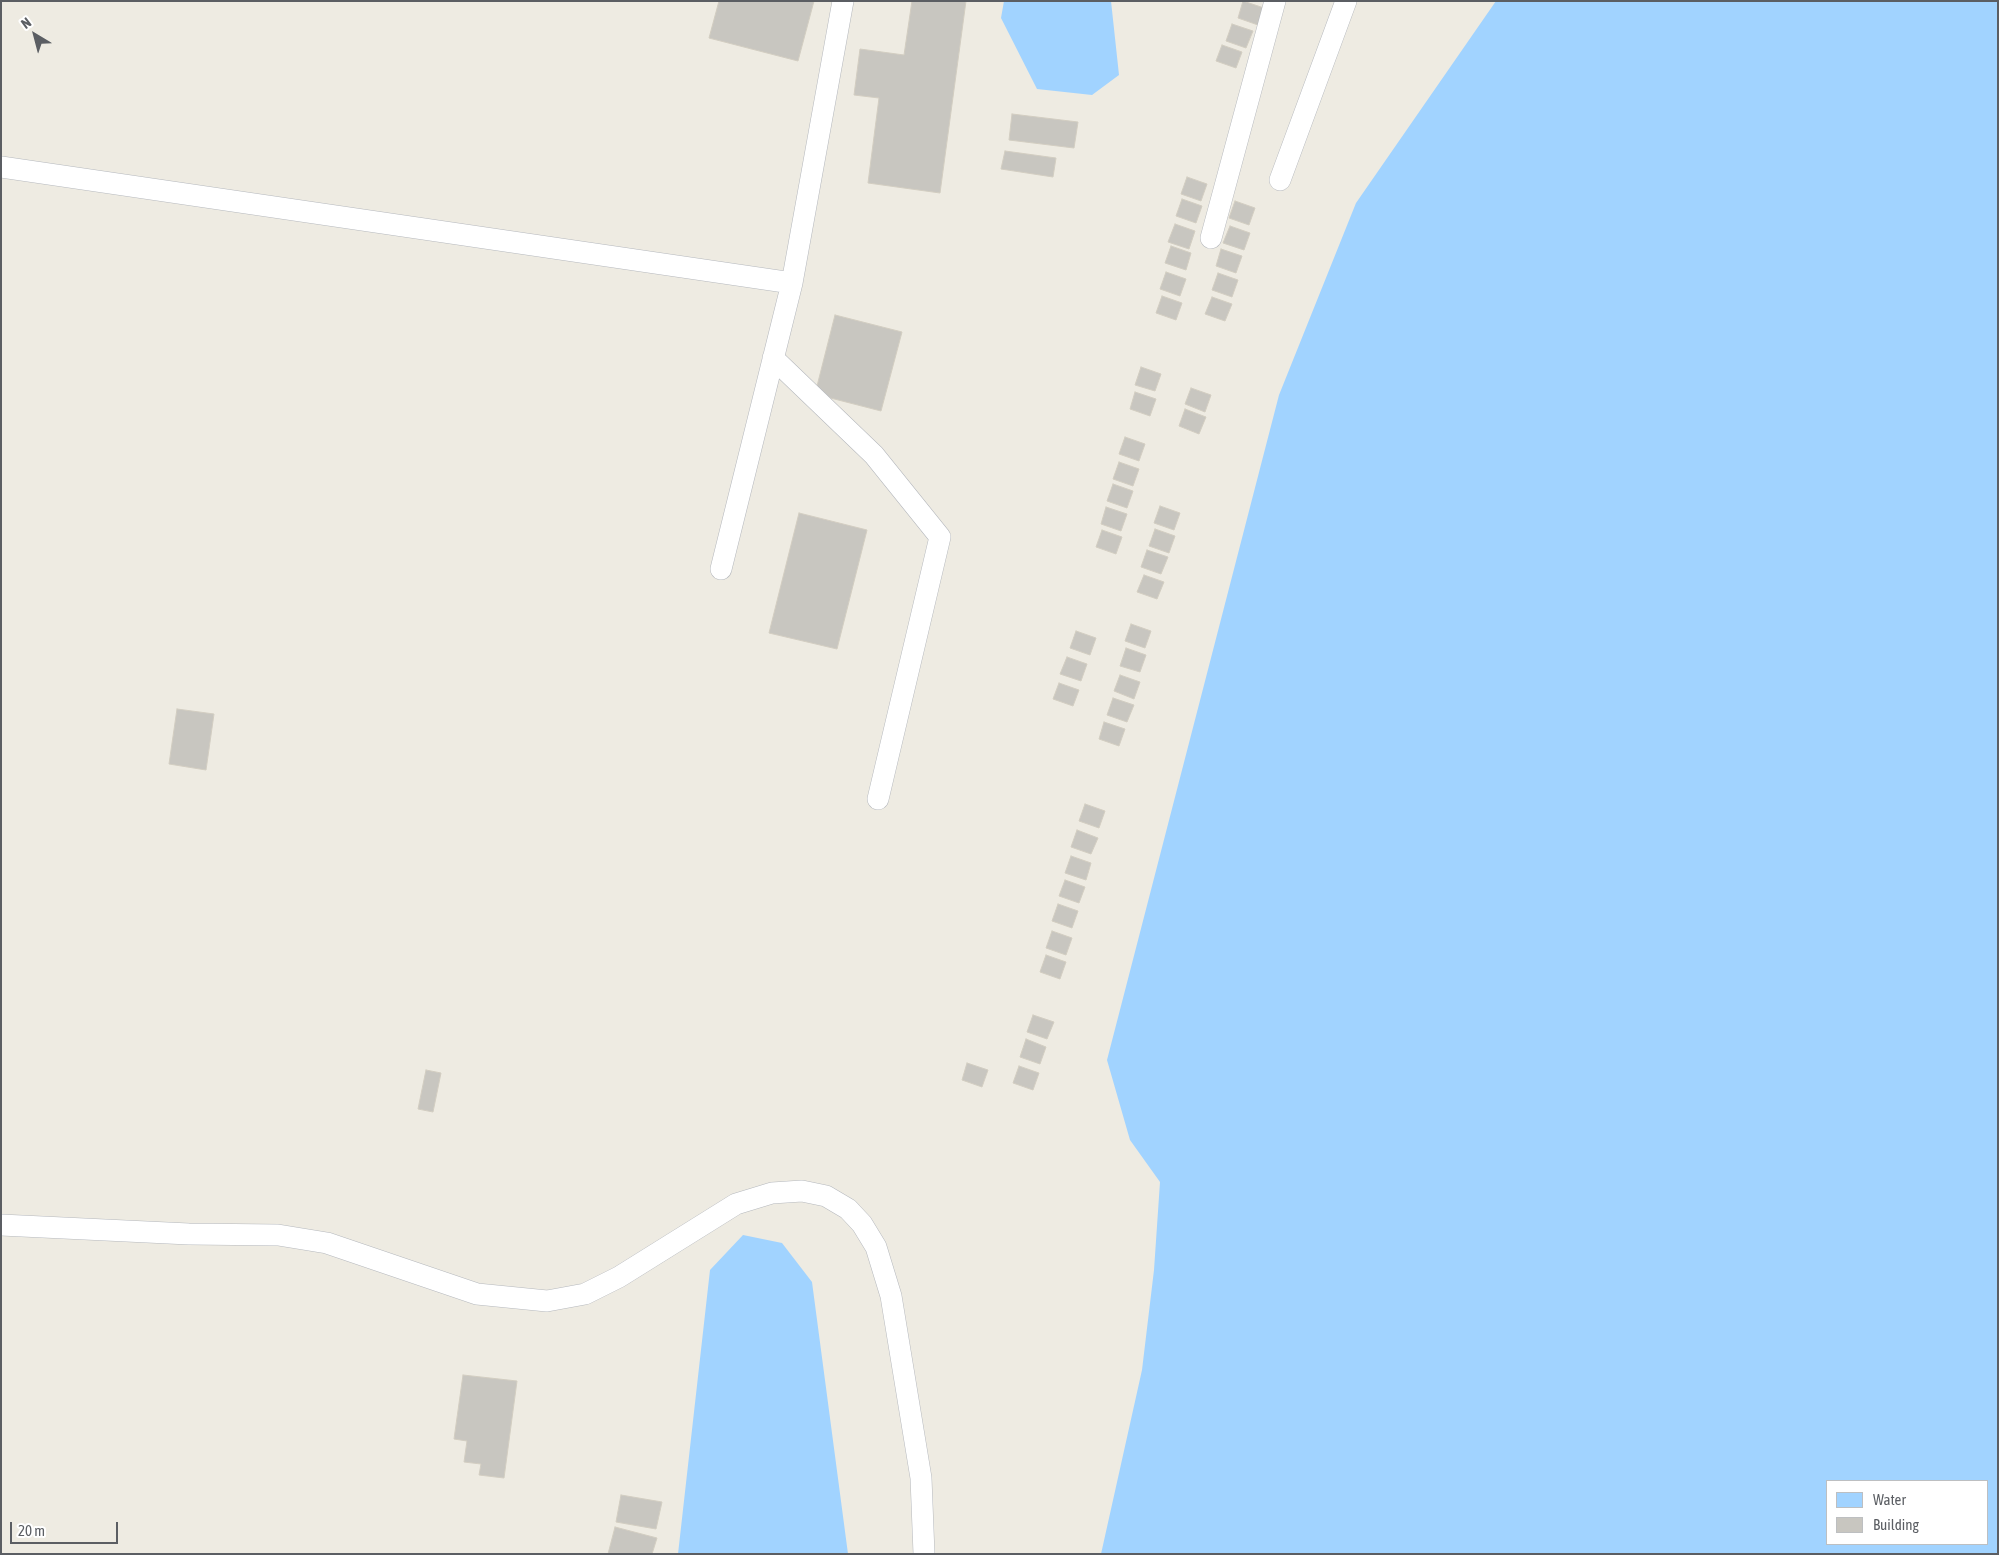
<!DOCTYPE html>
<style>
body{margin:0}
#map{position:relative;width:1999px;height:1555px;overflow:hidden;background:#eeebe2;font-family:"Asap Condensed",sans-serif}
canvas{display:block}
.frame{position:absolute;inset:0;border:2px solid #5b5e63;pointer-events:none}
.legend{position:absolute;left:1826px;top:1480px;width:162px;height:65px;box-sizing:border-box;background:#fff;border:1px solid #bdbfc1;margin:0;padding:6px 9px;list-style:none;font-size:15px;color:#5b5e63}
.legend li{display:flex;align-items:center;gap:10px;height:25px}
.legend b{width:25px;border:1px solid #bdbfc1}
.north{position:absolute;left:10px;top:10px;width:50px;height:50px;-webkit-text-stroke:4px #fff;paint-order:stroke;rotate:323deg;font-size:14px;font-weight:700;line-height:20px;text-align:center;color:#5b5e63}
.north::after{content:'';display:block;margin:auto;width:18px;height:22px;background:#5b5e63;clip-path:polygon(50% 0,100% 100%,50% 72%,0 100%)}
.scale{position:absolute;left:10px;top:1522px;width:108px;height:22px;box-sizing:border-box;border:2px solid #5b5e63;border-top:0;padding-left:6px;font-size:15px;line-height:18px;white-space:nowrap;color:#5b5e63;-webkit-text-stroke:4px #fff;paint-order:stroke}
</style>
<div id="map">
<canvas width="1999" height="1555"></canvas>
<div class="frame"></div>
<ul class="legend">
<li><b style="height:14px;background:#a1d3ff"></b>Water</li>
<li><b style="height:14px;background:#c8c6c0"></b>Building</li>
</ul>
<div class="north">N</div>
<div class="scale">20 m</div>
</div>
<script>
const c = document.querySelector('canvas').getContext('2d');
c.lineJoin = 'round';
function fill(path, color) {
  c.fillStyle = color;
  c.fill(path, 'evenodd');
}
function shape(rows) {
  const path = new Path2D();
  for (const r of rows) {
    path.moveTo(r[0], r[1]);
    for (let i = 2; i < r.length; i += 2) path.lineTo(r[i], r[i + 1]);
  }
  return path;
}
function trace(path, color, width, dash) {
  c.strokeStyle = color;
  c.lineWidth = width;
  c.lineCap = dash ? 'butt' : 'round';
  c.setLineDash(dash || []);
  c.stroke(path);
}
fill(shape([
 [1004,1,1111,1,1119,75,1092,95,1037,89,1001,18],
 [1496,1,1998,1,1998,1554,1101,1554,1142,1370,1154,1270,1160,1182,1130,1140,1107,1060,1279,395,1356,203],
 [1828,1481,1988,1481,1988,1544,1828,1544],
 [743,1235,782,1243,812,1282,848,1554,678,1554,710,1270]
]), '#a1d3ff');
const building = shape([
 [719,1,814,1,798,61,709,38,719,1],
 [912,1,966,1,940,193,868,183,879,98,854,95,860,49,904,55,912,1],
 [1243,1,1264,8,1258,25,1238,18,1243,1],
 [1232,24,1253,31,1246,48,1226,41,1232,24],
 [1222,45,1242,52,1236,68,1216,61,1222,45],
 [1012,114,1078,122,1074,148,1009,140,1012,114],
 [1005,151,1056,158,1053,177,1001,169,1005,151],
 [1187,177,1207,184,1201,201,1181,194,1187,177],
 [1182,199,1202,206,1196,223,1176,216,1182,199],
 [1235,201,1255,208,1249,225,1229,218,1235,201],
 [1175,224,1195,231,1189,249,1168,242,1175,224],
 [1230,226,1250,233,1244,250,1223,243,1230,226],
 [1171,246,1191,253,1186,270,1165,263,1171,246],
 [1221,249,1242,256,1236,273,1216,266,1221,249],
 [1166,272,1186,279,1180,296,1160,289,1166,272],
 [1218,273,1238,280,1232,297,1212,290,1218,273],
 [1162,296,1182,303,1176,320,1156,313,1162,296],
 [1212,297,1232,304,1225,321,1205,314,1212,297],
 [835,315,902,332,881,411,815,394,835,315],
 [1141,367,1161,374,1155,391,1135,385,1141,367],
 [1191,388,1211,395,1205,412,1185,404,1191,388],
 [1135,392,1156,399,1150,416,1130,409,1135,392],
 [1185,409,1206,417,1199,434,1179,426,1185,409],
 [1125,437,1145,444,1139,461,1119,454,1125,437],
 [1119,462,1139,469,1133,486,1113,479,1119,462],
 [1113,484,1133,491,1127,508,1107,501,1113,484],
 [1160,506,1180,513,1174,530,1154,523,1160,506],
 [1106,507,1127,514,1121,531,1101,524,1106,507],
 [799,513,867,530,837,649,769,633,799,513],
 [1155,529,1175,536,1169,553,1149,546,1155,529],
 [1102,530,1122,537,1116,554,1096,547,1102,530],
 [1147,550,1168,557,1161,574,1141,567,1147,550],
 [1144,575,1164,582,1157,599,1137,592,1144,575],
 [1131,624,1151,631,1145,648,1125,641,1131,624],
 [1076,631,1096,638,1090,655,1070,648,1076,631],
 [1126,648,1146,655,1140,672,1120,666,1126,648],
 [1067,657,1087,664,1081,681,1060,674,1067,657],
 [1120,675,1140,682,1134,699,1114,691,1120,675],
 [1059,683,1079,690,1073,706,1053,699,1059,683],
 [1113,698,1134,705,1127,722,1107,715,1113,698],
 [177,709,214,714,206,770,169,764,177,709],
 [1104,722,1125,729,1119,746,1099,739,1104,722],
 [1085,804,1105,811,1099,828,1079,821,1085,804],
 [1077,830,1098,838,1091,854,1071,847,1077,830],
 [1071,856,1091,863,1086,880,1065,873,1071,856],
 [1065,880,1085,887,1079,903,1059,896,1065,880],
 [1058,904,1078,911,1072,928,1052,921,1058,904],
 [1052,931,1072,938,1066,955,1046,948,1052,931],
 [1046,955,1066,962,1060,979,1040,972,1046,955],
 [1033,1015,1054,1022,1047,1039,1027,1032,1033,1015],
 [1026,1039,1046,1047,1040,1064,1020,1057,1026,1039],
 [967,1063,988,1070,982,1087,962,1080,967,1063],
 [1019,1066,1039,1073,1033,1090,1013,1083,1019,1066],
 [426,1070,441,1073,433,1112,418,1109,426,1070],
 [463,1375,517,1381,504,1478,479,1475,481,1464,464,1462,467,1441,454,1439,463,1375],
 [621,1495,662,1502,656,1529,616,1522,621,1495],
 [615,1527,657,1538,652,1554,608,1554,615,1527]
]);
fill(building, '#c8c6c0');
trace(building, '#d2cdc1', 1);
const service = shape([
 [1,167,792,283,843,1],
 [1280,180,1346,1],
 [1211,238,1275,1],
 [773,358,874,455,940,537,878,799],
 [721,569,792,283],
 [1,1225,189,1234,278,1235,327,1243,477,1294,547,1301,585,1294,619,1277,736,1204,772,1193,802,1191,826,1196,848,1209,862,1224,876,1247,891,1296,921,1478,924,1554]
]);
trace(service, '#b5b8bd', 22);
trace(service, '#fff', 21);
</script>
